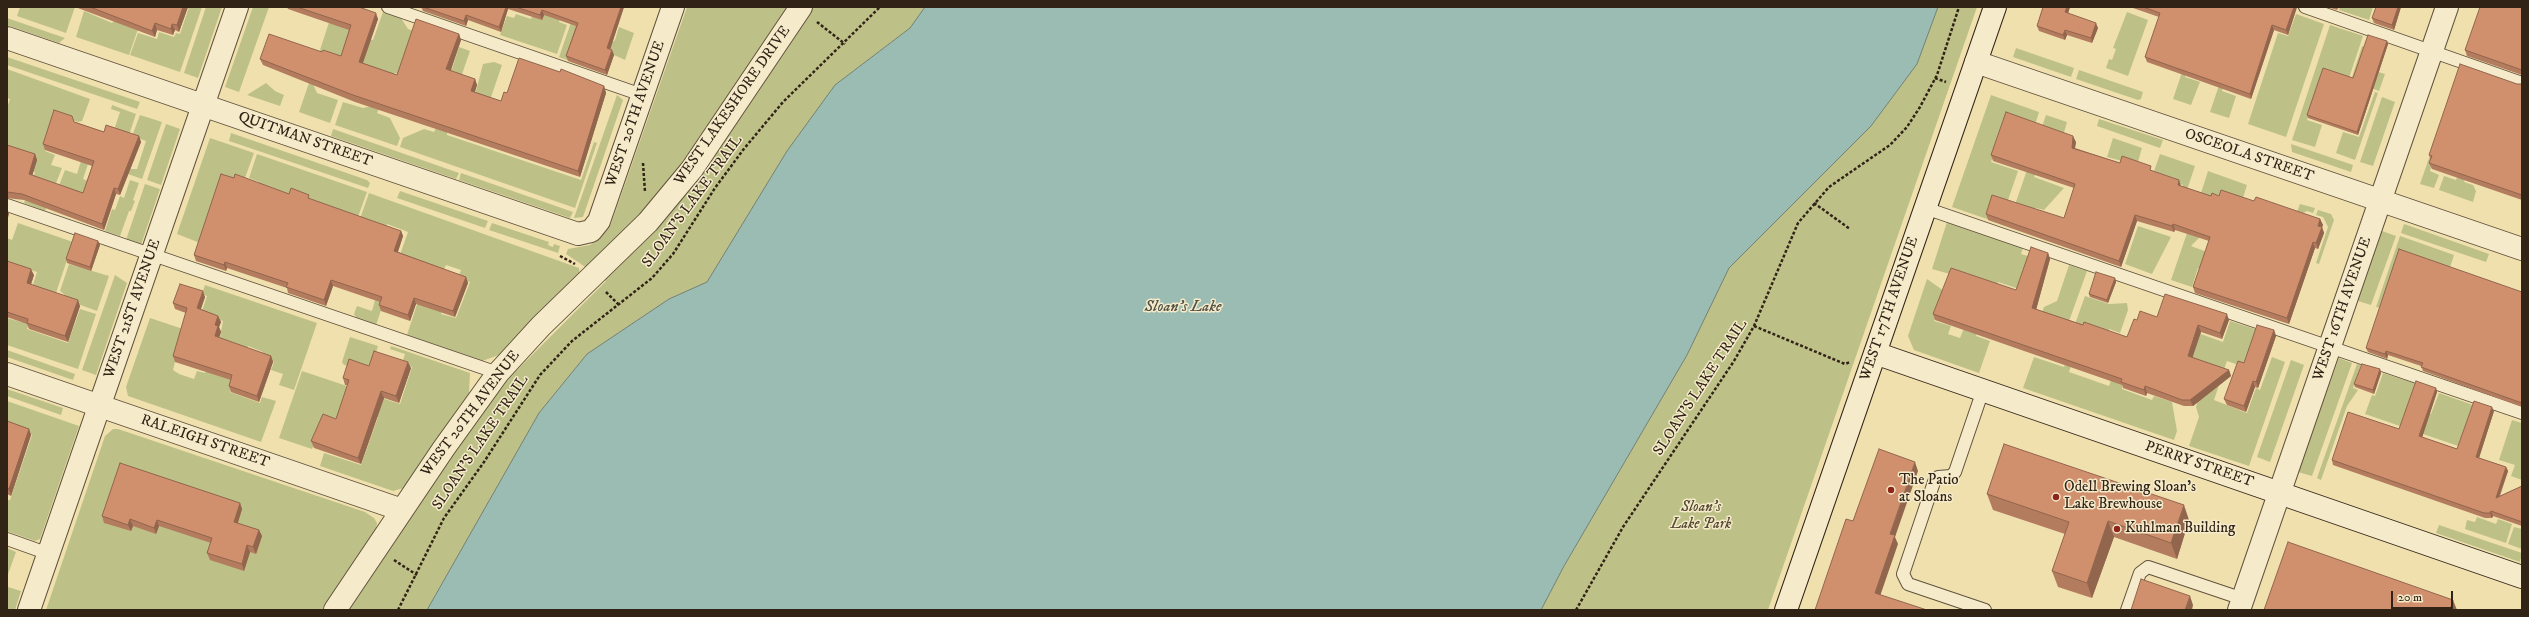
<!DOCTYPE html>
<style>
body{margin:0}
#map{position:relative;width:2529px;height:617px;overflow:hidden;background:#f0e0ae;font-family:"IM FELL DW Pica",serif}
canvas{display:block}
.frame{position:absolute;inset:0;border:8px solid #322317;pointer-events:none}
.scale{position:absolute;left:2391px;top:591px;width:62px;height:18px;box-sizing:border-box;border:2px solid #322317;border-top:0;padding-left:5px;font-size:12px;line-height:14px;white-space:nowrap;color:#322317;-webkit-text-stroke:3px #f5ebca;paint-order:stroke}
</style>
<div id="map">
<canvas width="2529" height="617"></canvas>
<div class="frame"></div>
<div class="scale">20 m</div>
</div>
<script>
const c = document.querySelector('canvas').getContext('2d');
c.lineJoin = 'round';
function fill(path, color) {
  c.fillStyle = color;
  c.fill(path, 'evenodd');
}
function shape(rows) {
  const path = new Path2D();
  for (const r of rows) {
    path.moveTo(r[0], r[1]);
    for (let i = 2; i < r.length; i += 2) path.lineTo(r[i], r[i + 1]);
  }
  return path;
}
function trace(path, color, width, dash) {
  c.strokeStyle = color;
  c.lineWidth = width;
  c.lineCap = dash ? 'butt' : 'round';
  c.setLineDash(dash || []);
  c.stroke(path);
}
function write(font, color, halo, rows, align = 'center') {
  c.font = font + ' "IM FELL DW Pica",serif';
  c.lineWidth = 3;
  c.setLineDash([]);
  c.textBaseline = 'middle';
  c.strokeStyle = halo;
  c.fillStyle = color;
  for (const [text, x, y, turn = 0] of rows) {
    c.save();
    c.translate(x, y);
    c.rotate((+turn || 0) * Math.PI / 180);
    c.textAlign = isNaN(turn) ? turn : align;
    if (halo) c.strokeText(text, 0, 0);
    c.fillText(text, 0, 0);
    c.restore();
  }
}
fill(shape([
 [20,7,75,7,66,33,17,16],
 [189,7,202,7,180,72,130,55,138,33,157,39,159,32,174,37,176,33,180,34],
 [206,7,222,7,198,78,184,73],
 [253,7,269,7,239,92,225,87],
 [334,7,360,7,352,33,373,40,383,12,401,18,408,29,414,31,407,54,452,69,459,47,470,51,451,106,405,76,395,73,391,76,319,53],
 [535,7,560,17,559,22,567,25,557,54,500,35,507,16,514,18,516,14,531,19],
 [687,7,925,7,910,28,835,85,787,151,707,282,669,299,587,354,539,413,427,610,349,610,469,431,510,377,606,281,566,254,568,249,590,245,600,238,611,224],
 [1938,7,1977,7,1768,610,1541,610,1564,566,1687,355,1729,268,1871,126,1917,64],
 [2269,7,2238,43,2222,91,2236,96,2229,118,2210,112,2234,41],
 [2340,7,2373,7,2369,20,2339,10],
 [84,11,112,23,114,21,138,29,129,55,76,37],
 [2127,12,2148,20,2128,76,2106,68,2109,59,2112,60,2116,49,2113,48],
 [574,14,583,66,559,57],
 [2296,14,2324,24,2286,137,2248,124,2278,33,2288,36],
 [7,18,65,38,59,43,7,25],
 [2330,25,2363,36,2349,78,2324,70,2307,120,2322,125,2315,147,2292,140],
 [619,27,634,33,625,60,603,50,615,40],
 [2196,31,2200,33,2185,77,2200,82,2191,105,2173,99],
 [2362,46,2365,47,2358,66,2385,74,2379,91,2351,80],
 [2016,48,2074,68,2071,77,2013,57],
 [319,54,313,84,317,93,338,100,330,123,299,112],
 [7,57,140,102,137,109,7,65],
 [494,62,502,65,490,100,475,95,483,64],
 [7,69,90,99,82,121,78,122,56,115,45,151,55,155,51,165,62,168,45,211,24,203,35,172,7,163,7,108,10,99,7,98],
 [2079,70,2143,92,2141,99,2138,100,2076,79],
 [266,83,275,91,284,95,280,106,247,95],
 [2498,83,2464,182,2473,185,2476,191,2473,202,2439,190,2444,176,2456,180,2477,118],
 [2453,89,2430,171,2439,175,2434,188,2420,184],
 [2375,92,2378,93,2355,160,2336,153,2343,132,2359,137],
 [617,95,623,100,583,217,574,218],
 [1991,95,2039,112,2035,125,2007,116,1991,162,2018,171,2007,203,1993,199,1987,219,1952,207],
 [2382,97,2395,102,2373,166,2360,162],
 [383,98,377,113,390,118,400,138,397,146,335,125,343,102,363,108,372,106],
 [112,105,136,114,129,135,114,130,120,112,111,109],
 [140,115,162,122,142,179,128,174,130,169,137,169,146,141,132,136],
 [2046,115,2067,122,2063,136,2047,140,2034,177,2064,188,2044,210,2036,208,2008,225],
 [2099,119,2163,140,2160,148,2097,126],
 [166,124,180,129,161,185,147,180],
 [436,128,447,132,447,135,581,180,594,142,597,143,575,208,400,147,403,138,424,129,434,132],
 [333,129,459,173,456,179,331,136],
 [231,133,367,180,370,183,368,188,229,141],
 [210,138,254,153,245,178,232,183,200,243,177,234],
 [2113,138,2142,148,2137,165,2107,157],
 [2291,144,2353,165,2351,172,2292,152],
 [257,154,367,192,345,253,290,199,256,191,259,182,249,178],
 [2160,154,2195,166,2187,190,2182,189,2183,185,2167,180,2148,188],
 [81,161,88,164,83,179,88,181,88,200,58,188,65,170,77,174],
 [2208,171,2247,185,2242,201,2220,200,2201,193],
 [461,173,573,212,570,218,459,180],
 [130,180,139,183,133,200,135,201,131,211,129,211,120,236,105,231,112,209,115,210,120,196,124,198],
 [145,184,160,189,141,245,126,240],
 [400,191,488,221,485,228,397,198],
 [369,193,579,268,580,276,499,355,482,361,407,335,421,292,442,311,441,314,456,318,470,282,458,278,461,270,446,265,443,272,388,289,408,232,387,224,385,229,347,256],
 [2200,195,2199,238,2191,246,2215,255,2205,271,2198,268,2192,287,2171,280],
 [2300,204,2315,208,2313,213,2307,211,2297,216,2282,251],
 [2318,210,2331,214,2334,220,2319,264,2316,263,2328,227,2323,217,2316,215],
 [1947,222,2023,248,2021,254,2031,257,2019,289,1998,282,1996,287,1932,269],
 [18,223,73,242,55,296,28,300,37,272,15,265,7,265,7,238,12,240],
 [492,223,549,242,548,245,553,247,554,244,560,246,558,253,489,230],
 [2404,224,2489,254,2486,262,2401,233],
 [2138,226,2171,237,2152,274,2125,264],
 [2382,231,2396,236,2371,305,2358,301],
 [2400,236,2454,255,2443,289,2381,308,2376,307],
 [69,264,109,276,97,311,75,303,60,291],
 [2069,265,2087,271,2068,324,2041,315,2044,307,2057,301],
 [115,275,127,283,96,375,82,370],
 [1927,279,1944,291,1934,321,1951,326,1948,334,1960,338,1964,328,1992,287,1976,336,1990,341,1979,373,1914,350,1908,336],
 [205,285,317,323,294,390,279,385,283,374,271,370,274,362,261,357,263,352,248,346,246,351,219,342,223,321,201,314,207,296,202,294],
 [388,290,376,325,357,319,354,314,357,306,372,311,375,300,381,302],
 [2085,296,2109,304,2127,303,2128,310,2120,333,2109,329,2107,334,2074,327],
 [28,302,36,304,27,329,68,343,80,309,96,314,78,369,7,345,7,318,21,322],
 [150,318,183,329,173,370,179,374,194,379,197,371,205,373,210,359,244,352,230,392,260,403,262,397,276,401,261,442,128,396,126,387],
 [2230,321,2258,330,2250,369,2227,361,2223,372,2185,359,2181,327,2223,342],
 [2077,329,2083,331,2069,372,2109,386,2122,347,2122,389,2152,400,2154,396,2172,402,2177,431,2174,440,2023,388,2034,357,2064,367],
 [350,337,378,346,371,368,344,365,342,362],
 [391,346,470,373,469,393,404,488,393,491,320,466,324,453,361,465,378,417,345,406,351,388,400,404,412,367,402,363,405,354,390,349],
 [7,350,75,374,73,380,7,357],
 [2272,357,2285,362,2249,466,2189,446,2199,417,2196,407,2209,368,2223,373,2214,400,2247,413,2256,388,2260,390],
 [2339,358,2352,363,2312,476,2298,472],
 [2291,360,2304,365,2270,462,2257,457],
 [2357,364,2361,365,2353,388,2358,390,2347,406,2321,480,2317,478],
 [302,371,350,387,338,424,320,427,312,449,279,438],
 [2383,373,2417,384,2409,407,2431,414,2439,393,2473,405,2458,446,2365,414,2372,395,2375,396],
 [7,389,63,408,61,415,7,396],
 [7,401,79,426,40,539,35,541,7,531,7,500,10,500,32,435,7,426],
 [2512,420,2522,423,2522,480,2511,476,2515,465,2499,460],
 [113,429,118,429,365,512,374,518,377,523,376,531,323,610,46,610,105,436],
 [2477,517,2496,524,2498,519,2512,524,2506,543,2465,529,2467,520,2475,522],
 [2439,525,2522,553,2520,562,2436,533],
 [2514,527,2522,529,2522,549,2508,544],
 [7,548,16,552,7,577],
 [8,587,21,591,15,610,7,610]
]), '#bdc188');
const water = shape([
 [925,7,1938,7,1917,64,1871,126,1729,268,1687,355,1564,566,1541,610,427,610,539,413,587,354,669,299,707,282,787,151,835,85,910,28,925,7]
]);
fill(water, '#9bbcb2');
trace(water, '#717f74', 1);
const lane = shape([
 [388,7,642,95],
 [2305,7,2522,83],
 [7,205,498,373],
 [1925,208,2522,413],
 [1983,390,1955,472,1951,476,1938,477,1934,482,1903,574,1908,584,1985,610],
 [7,539,49,554],
 [2127,610,2140,573,2148,567,2243,599]
]);
const street = shape([
 [7,38,578,234,591,231,599,221,673,7],
 [1976,62,2522,249],
 [7,374,402,510],
 [29,610,237,7],
 [335,610,444,448,498,373,541,326,648,222,692,169,801,7],
 [2239,610,2447,7]
]);
const secondary = shape([
 [1875,353,2522,577],
 [1786,610,1995,7]
]);
trace(lane, '#62523d', 14);
trace(street, '#62523d', 24);
trace(secondary, '#322317', 24);
trace(shape([
 [817,22,845,44],
 [1935,78,1946,82],
 [643,163,645,192],
 [1814,203,1850,229],
 [560,256,575,264],
 [606,292,619,305],
 [1754,326,1845,364,1850,362],
 [394,560,417,575],
 [398,610,444,518,484,462,540,375,572,341,652,278,673,254,715,188,743,150,783,102,880,7],
 [1576,610,1623,527,1734,361,1754,326,1798,223,1829,187,1890,145,1907,127,1920,107,1937,75,1959,7]
]), '#322317', 2.5, [3, 2]);
trace(lane, '#f5ebca', 12);
trace(street, '#f5ebca', 22);
trace(secondary, '#f5ebca', 22);
fill(shape([
 [75,7,188,7,179,32,175,30,173,35,157,30,155,37],
 [287,7,359,7,378,19,363,63,397,75,459,34,461,40,450,71,475,79,477,85,475,92,501,101,507,93,604,86,606,93,580,177,355,102,263,65,260,59,322,52,341,56,349,30,288,9],
 [421,7,624,7,610,49,614,55,607,75,568,61,566,56,576,26,544,15,542,20,508,9,501,32,468,20,466,26,423,11],
 [2043,7,2070,7,2068,13,2098,28,2092,43,2067,35,2065,40,2039,31,2037,26],
 [2130,7,2297,7,2288,35,2274,30,2251,99,2147,62,2145,57,2159,17],
 [2327,7,2339,7,2337,10],
 [2376,7,2401,7,2394,30,2374,23,2372,18],
 [2522,7,2522,75,2467,56,2465,50],
 [2387,41,2388,44,2358,135,2308,118,2307,115,2353,78],
 [2517,84,2522,84,2522,200,2432,169,2429,163,2431,160,2429,155],
 [75,122,104,132,139,136,141,142,120,195,116,194,104,230,24,200,7,198,7,145,35,154,37,160,32,175,83,193,92,166,45,150,43,144],
 [2076,142,2075,148,2120,163,2153,171,2181,186,2211,196,2219,196,2254,201,2320,219,2323,225,2322,227,2324,233,2318,249,2315,248,2289,324,2195,293,2193,287,2209,241,2175,230,2174,232,2137,221,2121,267,1988,220,1986,214,2064,218,2074,188,1993,161,1991,155],
 [234,178,289,194,311,200,401,231,403,236,398,252,466,277,468,283,455,317,416,304,410,321,381,311,379,305,380,302,333,286,326,306,288,293,287,288,227,268,226,271,196,261,194,255],
 [98,241,100,245,91,271,67,263,66,259],
 [2048,253,2050,259,2036,309,2083,325,2127,337,2137,320,2157,317,2229,320,2222,339,2201,332,2192,357,2229,370,2231,376,2193,406,2184,406,2147,393,2146,396,2123,388,2122,385,1935,320,1933,314,2016,290],
 [7,261,34,275,31,285,80,306,68,342,29,329,27,324,7,317],
 [2115,278,2116,282,2108,303,2090,297,2089,294],
 [2522,292,2522,407,2423,371,2421,366,2388,355,2387,359,2368,352,2366,348],
 [205,297,201,309,218,316,221,322,219,327,221,332,219,338,271,356,273,362,259,402,231,392,229,386,231,380,175,362,173,356,186,313,175,309,173,303],
 [2274,330,2276,336,2258,388,2255,387,2246,412,2227,405,2224,399,2244,363],
 [369,366,411,368,399,403,384,398,361,464,314,448,311,441,336,419,348,385,345,385,343,378],
 [2380,369,2381,373,2374,394,2355,387,2354,384],
 [2436,388,2437,392,2422,437,2457,449,2494,411,2479,458,2506,467,2508,471,2500,496,2522,486,2522,526,2493,516,2492,518,2485,518,2333,465,2332,460,2399,429],
 [7,421,29,429,31,435,11,496,7,494],
 [1987,494,2189,520,2177,559,2114,537,2092,598,2058,587,2052,571,2065,534,1993,510],
 [240,503,242,509,238,523,259,530,262,536,256,554,250,552,244,571,210,560,207,553,211,543,159,526,156,534,133,526,131,531,104,523,102,516]
]), '#b37c5f');
fill(shape([
 [183,7,188,7,179,32,177,25],
 [506,7,508,7,508,9,501,32,499,27],
 [621,7,624,7,609,53,607,48],
 [2067,7,2070,7,2067,17,2065,12],
 [2294,7,2297,7,2288,35,2286,30],
 [2398,7,2401,7,2394,30,2392,25],
 [542,10,544,15,542,20,540,15],
 [376,13,378,19,361,68,359,62],
 [466,15,468,20,466,26,464,21],
 [155,23,157,30,155,37,152,31],
 [2096,23,2098,28,2092,43,2091,38],
 [172,24,175,30,173,35,171,29],
 [2272,25,2274,30,2251,99,2250,94],
 [2065,30,2067,35,2065,40,2063,35],
 [459,34,461,40,449,76,446,69],
 [2387,41,2388,44,2358,135,2357,132],
 [612,50,614,55,607,75,605,70],
 [475,79,477,85,473,97,471,91],
 [604,86,606,93,580,177,578,171],
 [139,136,141,142,120,195,118,189],
 [2073,136,2076,142,2074,153,2072,148],
 [35,154,37,160,31,180,29,174],
 [2179,180,2181,186,2178,185],
 [114,188,116,194,104,230,102,224],
 [7,208,9,214,7,221],
 [2135,215,2137,221,2121,267,2119,261],
 [2320,219,2323,225,2322,227,2324,233,2318,249,2316,243,2318,226],
 [2173,224,2175,230,2174,232,2172,226],
 [401,231,403,236,396,257,394,251],
 [98,241,100,245,91,271,90,267],
 [2313,242,2315,248,2289,324,2287,318],
 [2048,253,2050,259,2035,314,2032,308],
 [225,262,227,268,226,271,224,265],
 [31,269,34,275,29,289,27,283],
 [466,277,468,283,455,317,453,311],
 [2115,278,2116,282,2108,303,2107,300],
 [331,280,333,286,326,306,324,300],
 [203,291,205,297,199,314,197,308],
 [414,298,416,304,410,321,408,315],
 [78,300,80,306,68,342,65,336],
 [2227,314,2229,320,2222,339,2220,333],
 [218,316,221,322,219,327,221,332,217,343,215,336,215,325],
 [2198,325,2201,332,2191,362,2188,356],
 [2274,330,2276,336,2258,388,2256,382],
 [2386,351,2388,355,2387,359,2385,354],
 [271,356,273,362,259,402,257,396],
 [408,362,411,368,399,403,396,396],
 [2380,369,2381,373,2374,394,2373,390],
 [2229,370,2231,376,2193,406,2190,400],
 [2253,381,2255,387,2246,412,2244,406],
 [2145,386,2147,393,2146,396,2144,390],
 [2436,388,2437,392,2421,441,2419,436],
 [381,391,384,398,361,464,358,458],
 [2492,407,2494,411,2478,461,2476,457],
 [29,429,31,435,11,496,9,489],
 [1915,462,1918,471,1895,537,1898,544,1878,602,1875,593,1890,534],
 [2506,467,2508,471,2497,502,2496,498],
 [240,503,242,509,236,528,234,522],
 [2184,505,2189,520,2177,559,2171,543],
 [2491,511,2493,516,2492,518,2490,513],
 [130,519,133,526,131,531,128,525],
 [157,520,159,526,156,534,154,528],
 [2108,521,2114,537,2092,598,2087,583],
 [259,530,262,536,256,554,253,547],
 [247,545,250,552,244,571,242,564],
 [2190,596,2193,605,2192,610,2185,610],
 [2453,600,2457,610,2450,610]
]), '#92654d');
const building = shape([
 [90,7,183,7,177,25,172,24,171,29,155,23,152,31,90,7],
 [297,7,359,7,376,13,359,62,397,75,416,19,459,34,446,69,475,79,471,91,501,101,504,92,507,93,519,58,560,72,561,69,604,86,578,171,353,95,260,59,269,34,322,52,323,50,341,56,351,25,297,7],
 [423,7,506,7,499,27,466,15,464,21,423,7],
 [516,7,621,7,607,48,612,50,605,70,566,56,578,23,542,10,540,15,516,7],
 [2043,7,2067,7,2065,12,2096,23,2091,38,2065,30,2063,35,2037,26,2043,7],
 [2143,7,2294,7,2286,30,2272,25,2250,94,2145,57,2160,13,2143,7],
 [2376,7,2398,7,2392,25,2372,18,2376,7],
 [2480,7,2522,7,2522,70,2465,50,2480,7],
 [2368,35,2387,41,2357,132,2307,115,2323,68,2353,78,2368,35],
 [2460,64,2517,84,2522,84,2522,195,2429,163,2432,156,2429,155,2460,64],
 [54,110,72,116,74,122,104,132,106,125,139,136,118,189,114,188,102,224,22,194,7,192,7,145,35,154,29,174,83,193,94,161,43,144,54,110],
 [2006,112,2073,136,2072,148,2120,163,2122,156,2151,166,2150,170,2179,180,2178,185,2211,196,2212,193,2219,196,2221,190,2254,201,2256,197,2320,219,2318,226,2322,227,2316,243,2313,242,2287,318,2193,287,2210,237,2173,224,2172,226,2135,215,2119,261,1986,214,1992,195,2064,218,2075,184,1991,155,2006,112],
 [221,174,234,178,235,174,289,194,291,188,309,195,308,198,401,231,394,251,466,277,453,311,414,298,408,315,379,305,382,297,331,280,324,300,286,287,288,283,225,262,224,265,194,255,221,174],
 [75,233,98,241,90,267,66,259,75,233],
 [2031,247,2048,253,2032,308,2083,325,2084,322,2127,337,2134,319,2137,320,2140,311,2157,317,2165,294,2227,314,2220,333,2198,325,2188,356,2229,370,2190,400,2182,400,2145,386,2144,390,2121,382,2122,379,1933,314,1951,268,2016,290,2031,247],
 [2399,249,2522,292,2522,403,2421,367,2423,363,2386,351,2385,354,2366,348,2399,249],
 [7,261,31,269,27,283,78,300,65,336,27,323,28,319,7,312,7,261],
 [2096,272,2115,278,2107,300,2089,294,2096,272],
 [180,284,203,291,197,308,218,316,215,325,218,326,215,336,271,356,257,396,229,386,232,375,173,356,187,308,173,303,180,284],
 [2257,325,2274,330,2256,382,2253,381,2244,406,2224,399,2238,361,2244,363,2257,325],
 [374,351,408,362,396,396,381,391,358,458,311,441,323,414,336,419,349,380,343,378,349,359,369,366,374,351],
 [2362,364,2380,369,2373,390,2354,384,2362,364],
 [2416,381,2436,388,2419,436,2457,449,2474,401,2492,407,2476,457,2506,467,2496,498,2522,486,2522,522,2491,511,2490,513,2484,513,2332,460,2348,412,2399,429,2416,381],
 [7,421,29,429,9,489,7,488,7,421],
 [2004,444,2184,505,2171,543,2108,521,2087,583,2052,571,2069,522,1987,494,2004,444],
 [1879,449,1915,462,1890,534,1895,535,1875,593,1927,610,1815,610,1846,519,1853,521,1879,449],
 [120,463,240,503,234,522,259,530,253,547,247,545,242,564,207,553,212,538,157,520,154,528,130,519,128,525,102,516,120,463],
 [2288,542,2453,600,2450,610,2264,610,2288,542],
 [2141,579,2190,596,2185,610,2131,610,2141,579]
]);
fill(building, '#d0906e');
trace(building, '#92654d', 1);
for (const [x, y, r, color] of [
 [1891,490,4,"#8f2418"],
 [2056,497,4,"#8f2418"],
 [2117,529,4,"#8f2418"]
]) {
  const dot = new Path2D();
  dot.arc(x, y, r, 0, 2 * Math.PI);
  c.fillStyle = color;
  c.fill(dot);
  trace(dot, '#f5ebca', 1.5);
}
write('15px', '#322317', '#f5ebca', [
 ["WEST LAKESHORE DRIVE",733,106,-55],
 ["WEST 20TH AVENUE",636,114,-71],
 ["QUITMAN STREET",305,140,19],
 ["OSCEOLA STREET",2249,156,19],
 ["SLOAN'S LAKE TRAIL",693,202,-54],
 ["WEST 21ST AVENUE",133,309,-71],
 ["WEST 17TH AVENUE",1890,309,-71],
 ["WEST 16TH AVENUE",2343,309,-71],
 ["SLOAN'S LAKE TRAIL",1701,388,-57],
 ["WEST 20TH AVENUE",471,414,-53],
 ["RALEIGH STREET",205,442,19],
 ["SLOAN'S LAKE TRAIL",481,443,-56],
 ["PERRY STREET",2199,465,19]
]);
write('15px', '#322317', '#f5ebca', [
 ["The Patio",1899,481],
 ["at Sloans",1899,498],
 ["Odell Brewing Sloan's",2064,488],
 ["Lake Brewhouse",2064,505],
 ["Kuhlman Building",2125,529]
], 'left');
write('italic 15px', '#554a33', '#f5ebca', [
 ["Sloan's",1701,508],
 ["Lake Park",1701,525]
]);
write('italic 16px', '#525146', '#f5ebca', [
 ["Sloan's Lake",1183,308]
]);
</script>
